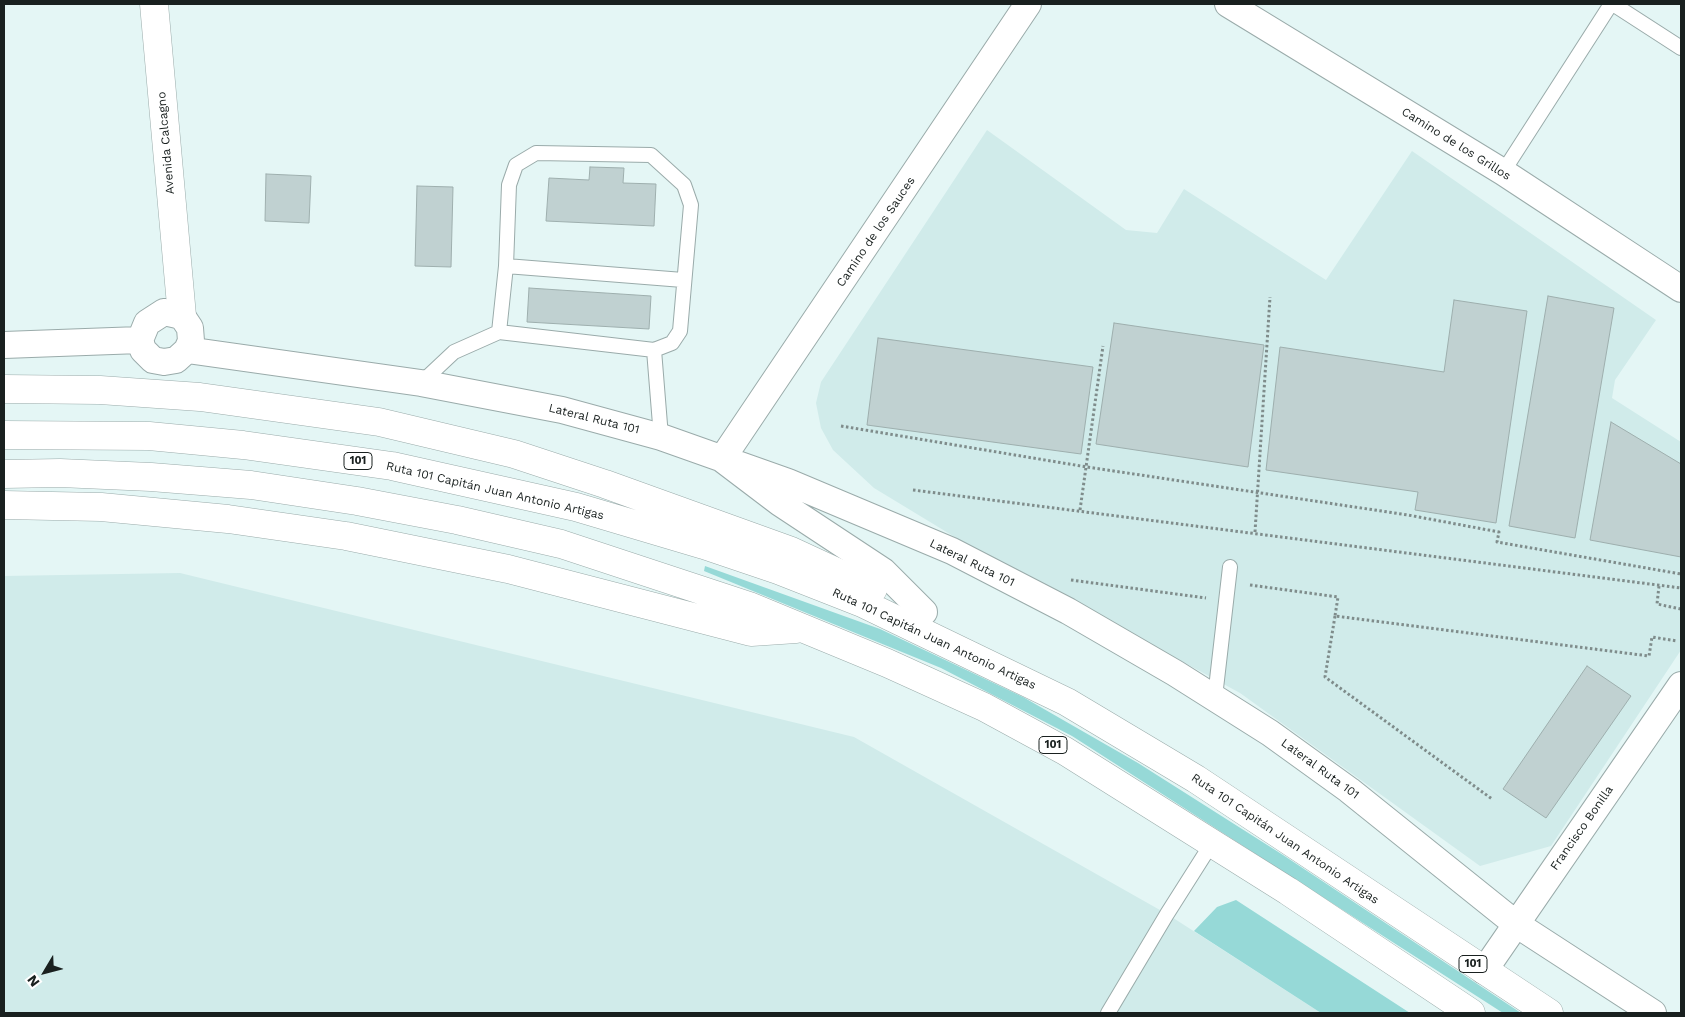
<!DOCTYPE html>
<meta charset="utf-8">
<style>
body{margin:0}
#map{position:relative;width:1685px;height:1017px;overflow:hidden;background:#e4f6f5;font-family:"Work Sans",sans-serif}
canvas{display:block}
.frame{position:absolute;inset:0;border:5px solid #19201f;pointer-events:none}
.north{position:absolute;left:20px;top:947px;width:50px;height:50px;-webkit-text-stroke:4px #fff;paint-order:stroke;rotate:233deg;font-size:14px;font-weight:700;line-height:20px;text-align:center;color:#19201f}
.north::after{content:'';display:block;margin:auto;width:18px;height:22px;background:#19201f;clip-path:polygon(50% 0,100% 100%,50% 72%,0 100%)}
</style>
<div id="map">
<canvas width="1685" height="1017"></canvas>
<div class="frame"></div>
<div class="north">N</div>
</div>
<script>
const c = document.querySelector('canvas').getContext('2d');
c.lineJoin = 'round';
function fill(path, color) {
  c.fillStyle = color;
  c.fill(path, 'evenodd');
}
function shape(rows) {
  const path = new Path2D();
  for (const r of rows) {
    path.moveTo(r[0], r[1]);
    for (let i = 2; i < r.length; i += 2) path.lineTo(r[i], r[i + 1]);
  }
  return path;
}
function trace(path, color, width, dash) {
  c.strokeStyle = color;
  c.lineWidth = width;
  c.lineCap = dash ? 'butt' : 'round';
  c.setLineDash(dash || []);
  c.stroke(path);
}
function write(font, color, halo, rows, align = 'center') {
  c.font = font + ' "Work Sans",sans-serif';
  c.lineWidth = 5;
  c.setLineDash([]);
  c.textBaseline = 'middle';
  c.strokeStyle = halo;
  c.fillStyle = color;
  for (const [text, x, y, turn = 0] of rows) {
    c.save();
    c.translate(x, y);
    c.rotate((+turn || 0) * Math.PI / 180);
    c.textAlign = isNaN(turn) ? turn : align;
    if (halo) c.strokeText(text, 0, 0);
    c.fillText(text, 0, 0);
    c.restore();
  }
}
fill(shape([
 [987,130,1126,230,1157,233,1184,189,1326,280,1412,151,1656,320,1615,380,1612,398,1681,442,1681,650,1551,846,1480,866,1240,693,963,542,874,488,833,450,821,428,816,403,821,382],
 [180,573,854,737,1167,914,1321,1013,4,1013,4,576]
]), '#d0ebea');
fill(shape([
 [705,566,880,629,1023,697,1138,763,1283,855,1521,1013,1503,1013,1072,736,941,668,704,571],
 [1236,900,1410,1013,1321,1013,1194,931,1217,907]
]), '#96d9d7');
const building = shape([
 [590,167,624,168,623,183,656,184,654,226,546,221,549,178,589,180,590,167],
 [266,174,311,176,309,223,265,221,266,174],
 [417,186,453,187,451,267,415,266,417,186],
 [529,288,651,296,649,329,527,322,529,288],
 [1548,296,1614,308,1575,538,1509,526,1548,296],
 [1454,300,1527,311,1496,523,1415,510,1418,492,1266,470,1280,347,1444,372,1454,300],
 [1114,323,1264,345,1248,467,1096,444,1114,323],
 [878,338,1093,367,1081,454,867,425,878,338],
 [1611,422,1681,464,1681,557,1590,540,1611,422],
 [1587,666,1631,696,1546,818,1503,789,1587,666]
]);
fill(building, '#c0d1d1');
trace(building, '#9eafae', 1);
const lane = shape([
 [1613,4,1681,48],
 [1503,172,1611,4],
 [506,266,683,280],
 [654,350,661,437],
 [421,383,454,352,499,332,654,350,672,343,680,331,691,205,684,185,651,155,536,153,516,165,509,185,506,266,499,332],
 [1215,697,1230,567],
 [1108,1013,1167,914,1212,843]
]);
const street = shape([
 [1228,4,1503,172,1681,289],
 [164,312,182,316,190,328,191,341,187,350,176,360,164,362,153,360,143,350,140,340,147,323,164,312],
 [4,345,140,340],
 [187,350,421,383,562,410,661,437,788,482,952,551,1068,611,1175,673,1270,733,1349,790,1516,924,1653,1013],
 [924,612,883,571,780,503,722,459,1028,4],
 [1484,971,1681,685]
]);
const secondary = shape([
 [154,4,182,316]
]);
const highway = shape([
 [4,389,100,390,200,397,379,422,514,454,605,484,791,551,873,589],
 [4,435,149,436,243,445,392,466,576,507,704,545,778,570,862,603,1067,702,1196,779,1549,1013],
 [4,474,60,473,151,477,251,485,357,501,457,520,561,544,749,606,887,663,984,707,1065,751,1288,891,1471,1013],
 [4,505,101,507,228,519,346,536,508,569,751,632,796,629]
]);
trace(lane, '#9aabaa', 16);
trace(street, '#9aabaa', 28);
trace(secondary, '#9aabaa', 29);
trace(highway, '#9aabaa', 29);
trace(shape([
 [841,426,1087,467,1408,515,1499,532,1497,542,1681,574],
 [913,490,1681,588],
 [1080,510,1103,346],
 [1255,532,1270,297],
 [1071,580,1206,598],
 [1250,585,1338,597,1335,616,1649,656,1652,637,1677,641],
 [1659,586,1657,604,1681,609],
 [1335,616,1325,677,1492,799]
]), '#7f8c8b', 3, [2.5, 2.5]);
trace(lane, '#fff', 14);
trace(street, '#fff', 26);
trace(secondary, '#fff', 28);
trace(highway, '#fff', 28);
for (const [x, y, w] of [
 [358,461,28],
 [1053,745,28],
 [1473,964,28]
]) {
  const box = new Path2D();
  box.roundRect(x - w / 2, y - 8.5, w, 17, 4);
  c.fillStyle = '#fff';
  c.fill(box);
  trace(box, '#19201f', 1);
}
write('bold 11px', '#19201f', null, [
 ["101",358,461],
 ["101",1053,745],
 ["101",1473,964]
]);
write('12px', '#19201f', '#fff', [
 ["Avenida Calcagno",166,143,-95],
 ["Camino de los Grillos",1456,144,32],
 ["Camino de los Sauces",876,232,-56],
 ["Lateral Ruta 101",594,419,14],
 ["Ruta 101 Capitán Juan Antonio Artigas",495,491,13],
 ["Lateral Ruta 101",972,563,26],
 ["Ruta 101 Capitán Juan Antonio Artigas",934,639,25],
 ["Lateral Ruta 101",1320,769,36],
 ["Francisco Bonilla",1582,828,-55],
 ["Ruta 101 Capitán Juan Antonio Artigas",1285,839,34]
]);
</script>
